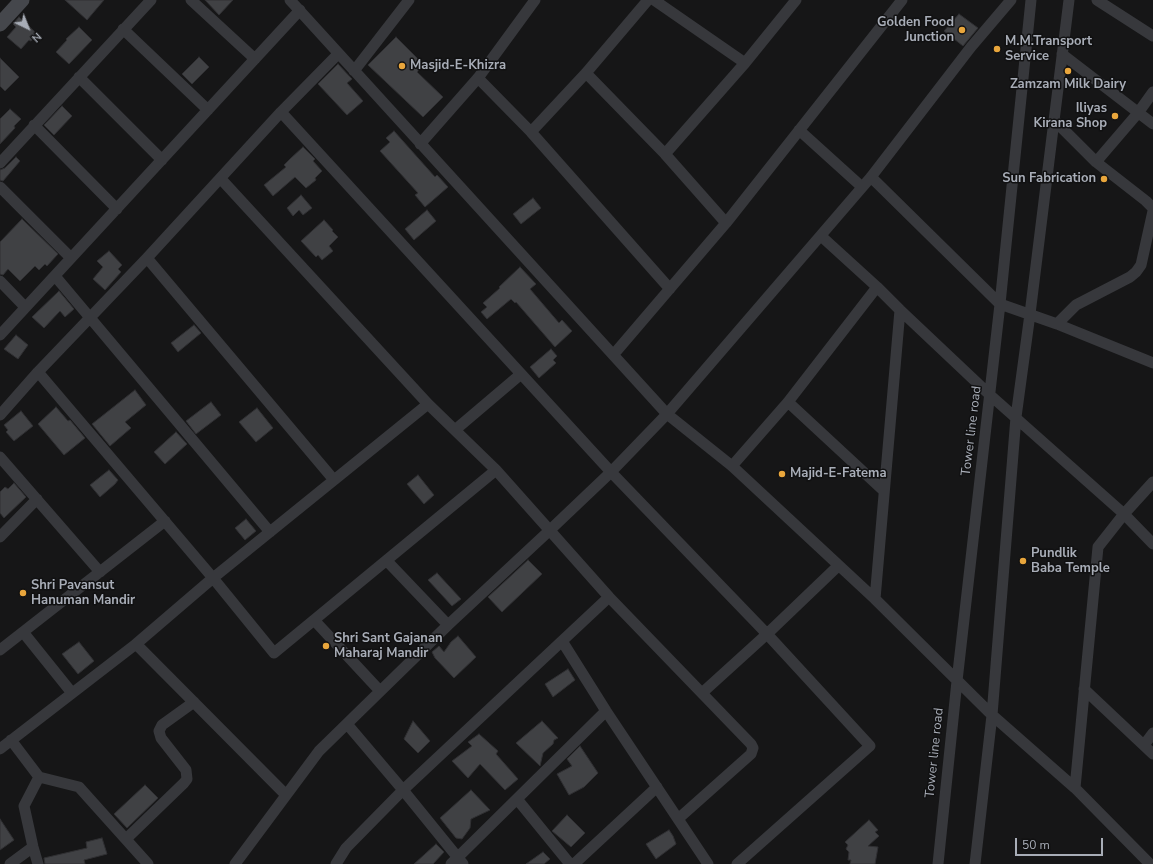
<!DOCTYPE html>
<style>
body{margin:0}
#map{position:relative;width:1153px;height:864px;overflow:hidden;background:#161617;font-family:"Nunito Sans",sans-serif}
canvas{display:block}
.north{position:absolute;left:8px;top:8px;width:40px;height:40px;-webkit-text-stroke:3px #111112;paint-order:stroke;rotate:137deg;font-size:11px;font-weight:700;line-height:16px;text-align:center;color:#a8adb7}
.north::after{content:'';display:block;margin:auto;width:14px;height:18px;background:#a8adb7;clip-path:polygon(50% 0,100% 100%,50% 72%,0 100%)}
.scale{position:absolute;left:1015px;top:838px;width:88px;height:18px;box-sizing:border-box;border:2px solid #a8adb7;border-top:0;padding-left:5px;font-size:12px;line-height:14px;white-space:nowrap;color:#a8adb7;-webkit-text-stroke:3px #111112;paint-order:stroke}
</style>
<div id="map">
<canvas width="1153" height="864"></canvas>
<div class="north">N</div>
<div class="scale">50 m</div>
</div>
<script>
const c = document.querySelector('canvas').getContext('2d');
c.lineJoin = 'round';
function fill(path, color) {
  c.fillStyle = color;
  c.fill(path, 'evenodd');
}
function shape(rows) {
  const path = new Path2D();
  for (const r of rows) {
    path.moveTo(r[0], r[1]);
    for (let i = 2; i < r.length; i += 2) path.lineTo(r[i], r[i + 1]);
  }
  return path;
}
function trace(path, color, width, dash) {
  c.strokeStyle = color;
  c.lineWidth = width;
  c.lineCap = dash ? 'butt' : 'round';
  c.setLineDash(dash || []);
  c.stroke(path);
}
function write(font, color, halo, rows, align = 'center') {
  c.font = font + ' "Nunito Sans",sans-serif';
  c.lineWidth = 3;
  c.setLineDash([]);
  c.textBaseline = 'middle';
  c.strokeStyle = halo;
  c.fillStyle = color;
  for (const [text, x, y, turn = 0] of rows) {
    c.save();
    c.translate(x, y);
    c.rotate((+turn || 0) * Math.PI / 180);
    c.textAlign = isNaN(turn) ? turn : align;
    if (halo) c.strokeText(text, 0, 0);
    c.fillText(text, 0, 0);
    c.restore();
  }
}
const building = shape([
 [65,0,104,0,87,20,65,0],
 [205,0,233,0,219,15,205,0],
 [959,14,978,28,963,46,944,31,959,14],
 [19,17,37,34,31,41,29,40,21,49,7,37,16,27,13,24,19,17],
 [79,27,92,40,69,64,56,52,67,40,66,39,79,27],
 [396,37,424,65,417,72,443,97,423,117,368,65,396,37],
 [199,57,209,67,192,84,182,74,199,57],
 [0,58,19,77,5,91,0,86,0,58],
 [338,64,352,79,347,83,363,101,347,115,318,84,338,64],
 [62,106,72,116,54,135,44,125,62,106],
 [10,109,21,119,14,126,15,128,0,144,0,119,10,109],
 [394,131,435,177,437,175,448,187,425,207,415,195,418,193,380,151,390,142,386,138,394,131],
 [303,147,315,159,313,161,322,171,315,178,316,180,306,188,295,177,273,196,264,185,286,167,284,165,291,158,303,147],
 [16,157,20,161,3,181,0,180,0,170,5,168,16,157],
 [301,195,312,208,303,215,299,210,293,216,287,208,301,195],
 [533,198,541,208,521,224,513,214,533,198],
 [427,210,436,221,414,240,405,229,427,210],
 [22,219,58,254,47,266,45,264,39,270,35,266,20,281,8,269,3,275,0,274,0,242,22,219],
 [324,220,333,230,332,231,338,237,329,246,333,251,322,260,318,255,316,257,301,241,324,220],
 [109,251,122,265,118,269,121,272,105,290,93,279,103,267,97,261,109,251],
 [520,267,536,284,530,289,559,323,562,320,572,331,555,347,516,302,515,303,511,299,487,319,481,312,487,307,483,303,500,288,499,287,520,267],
 [59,291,74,309,65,317,60,311,44,328,32,317,59,291],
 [194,325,201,333,178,352,171,343,194,325],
 [16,335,28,345,18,359,4,349,16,335],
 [551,349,557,356,553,360,556,363,539,378,530,367,551,349],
 [135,390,146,405,125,422,131,428,110,446,92,424,135,390],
 [211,402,221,415,196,434,186,421,211,402],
 [56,407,68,421,70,420,85,438,64,455,38,424,56,407],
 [257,408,273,428,256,442,239,422,257,408],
 [21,411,33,426,14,441,6,432,8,430,4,425,21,411],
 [176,432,187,444,165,464,154,452,176,432],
 [109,470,118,480,115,484,100,497,90,485,109,470],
 [418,475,434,495,424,504,407,484,418,475],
 [14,483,26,497,4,518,0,513,0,492,5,487,8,489,14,483],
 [246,519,256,531,245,540,235,528,246,519],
 [528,560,542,574,502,612,488,597,528,560],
 [437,573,461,599,452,606,428,580,437,573],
 [458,636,476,657,454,678,435,658,432,652,439,646,444,652,451,642,458,636],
 [79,642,94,661,78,674,62,654,79,642],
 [568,669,575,680,553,697,545,684,568,669],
 [413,721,430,741,418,753,404,739,413,721],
 [542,721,558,738,554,740,553,744,543,753,540,766,516,743,542,721],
 [479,734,498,751,496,754,518,779,505,790,480,764,468,778,452,761,472,746,468,742,479,734],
 [580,746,598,773,584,787,569,795,557,774,572,766,567,759,580,746],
 [145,785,158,798,127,828,114,814,145,785],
 [471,790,490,810,471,819,470,828,462,839,456,838,440,818,471,790],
 [567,815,585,833,571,847,552,831,567,815],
 [0,819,14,840,0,850,0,819],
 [869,820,878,830,875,832,879,836,868,846,878,847,875,864,850,864,851,860,848,860,849,852,846,849,848,845,845,842,869,820],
 [669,830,673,836,676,844,656,859,646,844,669,830],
 [102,838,107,854,84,860,85,864,45,864,44,858,87,848,86,842,102,838],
 [436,844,444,852,433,864,414,864,436,844],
 [543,852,550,859,544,864,526,864,543,852]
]);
fill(building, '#404144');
trace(building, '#303033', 1);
trace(shape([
 [191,0,255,59],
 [290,0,667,414,732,466,875,599,992,715,1075,788,1150,864],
 [654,0,745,63],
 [1097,0,1153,36],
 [123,29,208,110],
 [1062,54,1153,124],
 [354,71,409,0],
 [586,73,665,154,726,223],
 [79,77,162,160],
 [478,78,531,132,670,289],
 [281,112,611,472,767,634,870,746,737,864],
 [1054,120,1096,162,1146,201,1153,208],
 [34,125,117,209],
 [799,130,862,187],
 [531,132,586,73,648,0],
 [420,144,478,78,535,0],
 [665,154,745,63,796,0],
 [1096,162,1138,113,1153,92],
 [0,163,151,0],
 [871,177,1000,304,1057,324,1153,363],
 [221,179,428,404,496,470,609,597,751,744,753,748,751,754,678,819],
 [0,187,71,258],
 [821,236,877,287,900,310,990,395,1124,514,1153,544],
 [147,258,334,480],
 [55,276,270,532],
 [0,281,25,307],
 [1057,324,1076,305,1130,277,1136,272,1141,265,1153,211],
 [0,335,300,10],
 [614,354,726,223,902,0],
 [38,372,213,578,274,653,496,470],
 [788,402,884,491],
 [0,415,38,372,147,258,281,112,338,54],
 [455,430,521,374],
 [0,457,100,572],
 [732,466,788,402,877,287],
 [0,537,37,499],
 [387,561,448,625],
 [875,599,900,310],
 [314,620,380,691],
 [23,632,72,693],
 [562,641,606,711,708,864],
 [136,644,286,795],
 [0,650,165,521],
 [1084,689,1153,754],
 [702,693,767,634,838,566],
 [347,724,403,790,463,864],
 [11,740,39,777,79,787,148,864],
 [1144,745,1153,733],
 [0,749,136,644,213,578,428,404],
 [1075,788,1098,547,1124,514,1153,482],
 [517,799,570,864],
 [126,839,184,783,187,779,186,770,161,738,159,731,162,725,194,702],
 [10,864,33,847],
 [38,864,33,847,24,806,39,777],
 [235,864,319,751,448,625,550,530,611,472,667,414,871,177,971,47,1011,0],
 [336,864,346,848,403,790,609,597],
 [451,864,606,711],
 [574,864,657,787],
 [938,864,957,681,1000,304,1031,0],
 [975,864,992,715,1016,417,1030,314,1069,0]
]), '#37383c', 11);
trace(shape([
 [0,24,22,0]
]), '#45474c', 15);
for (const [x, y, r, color] of [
 [962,30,4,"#e9a63c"],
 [997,49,4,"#e9a63c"],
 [402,66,4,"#e9a63c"],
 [1068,71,4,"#e9a63c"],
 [1115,116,4,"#e9a63c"],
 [1104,179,4,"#e9a63c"],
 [782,474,4,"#e9a63c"],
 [1023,561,4,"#e9a63c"],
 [23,593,4,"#e9a63c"],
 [326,646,4,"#e9a63c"]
]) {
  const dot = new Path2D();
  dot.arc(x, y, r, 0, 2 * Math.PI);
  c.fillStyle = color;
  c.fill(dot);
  trace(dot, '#111112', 1.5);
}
write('bold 13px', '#a8adb7', '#111112', [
 ["Golden Food",954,23,"right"],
 ["Junction",954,38,"right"],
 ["M.M.Transport",1005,42],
 ["Service",1005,57],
 ["Masjid-E-Khizra",410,66],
 ["Zamzam Milk Dairy",1068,85,"center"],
 ["Iliyas",1107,109,"right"],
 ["Kirana Shop",1107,124,"right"],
 ["Sun Fabrication",1096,179,"right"],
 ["Majid-E-Fatema",790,474],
 ["Pundlik",1031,554],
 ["Baba Temple",1031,569],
 ["Shri Pavansut",31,586],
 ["Hanuman Mandir",31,601],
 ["Shri Sant Gajanan",334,639],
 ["Maharaj Mandir",334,654]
], 'left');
write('13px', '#a8adb7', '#111112', [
 ["Tower line road",972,431,-83],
 ["Tower line road",935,753,-84]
]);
</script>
